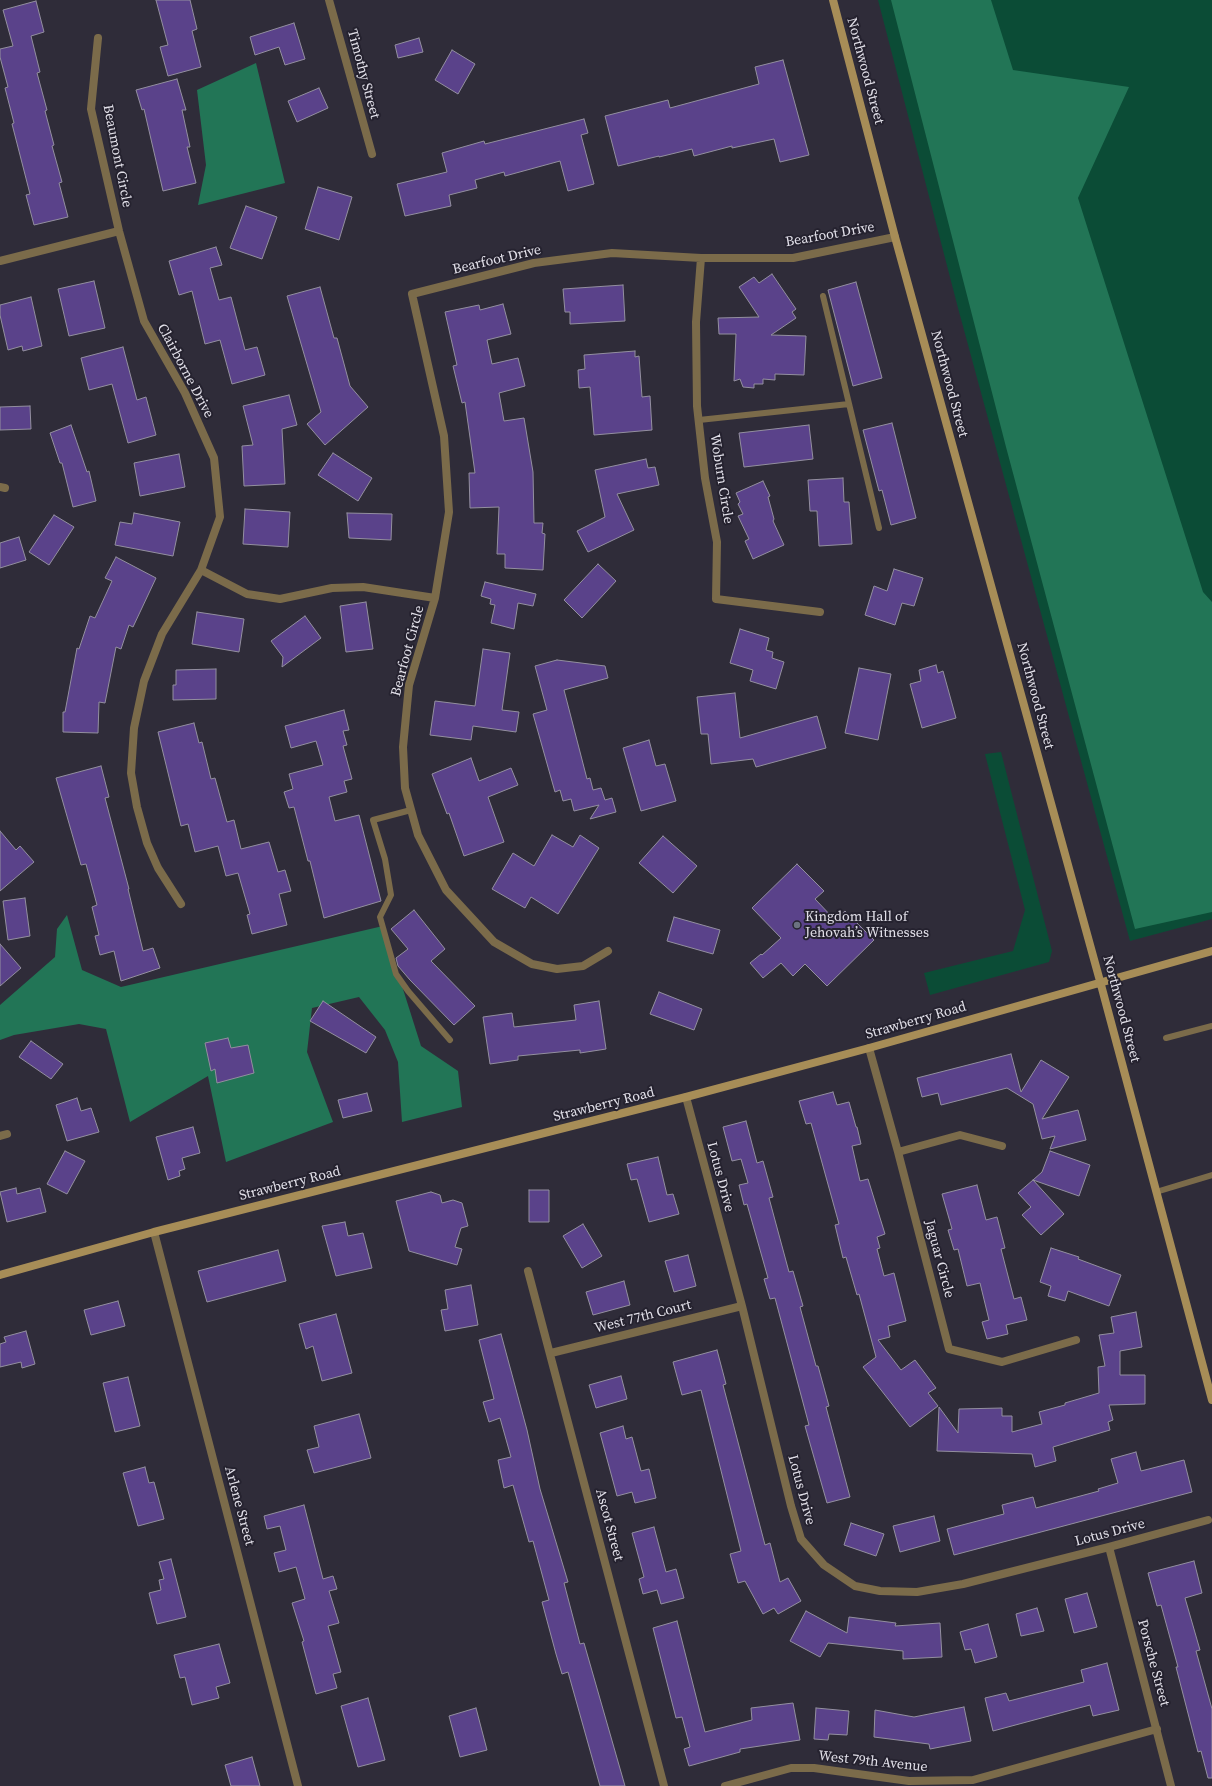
<!DOCTYPE html>
<meta charset="utf-8">
<style>
body{margin:0}
canvas{display:block;background:#2f2c39}
</style>
<canvas width="1212" height="1786"></canvas>
<script>
const c = document.querySelector('canvas').getContext('2d');
c.lineJoin = 'round';
function fill(path, color) {
  c.fillStyle = color;
  c.fill(path, 'evenodd');
}
function shape(rows) {
  const path = new Path2D();
  for (const r of rows) {
    path.moveTo(r[0], r[1]);
    for (let i = 2; i < r.length; i += 2) path.lineTo(r[i], r[i + 1]);
  }
  return path;
}
function trace(path, color, width, dash) {
  c.strokeStyle = color;
  c.lineWidth = width;
  c.lineCap = dash ? 'butt' : 'round';
  c.setLineDash(dash || []);
  c.stroke(path);
}
function write(font, color, halo, rows, align = 'center') {
  c.font = font + ' "Source Serif 4",serif';
  c.lineWidth = 4;
  c.setLineDash([]);
  c.textBaseline = 'middle';
  c.strokeStyle = halo;
  c.fillStyle = color;
  for (const [text, x, y, turn = 0] of rows) {
    c.save();
    c.translate(x, y);
    c.rotate((+turn || 0) * Math.PI / 180);
    c.textAlign = isNaN(turn) ? turn : align;
    if (halo) c.strokeText(text, 0, 0);
    c.fillText(text, 0, 0);
    c.restore();
  }
}
fill(shape([
 [878,0,1212,0,1212,919,1130,941,958,308],
 [1001,752,1052,951,1049,962,930,995,924,973,1013,951,1025,910,985,754]
]), '#0b4c36');
fill(shape([
 [891,0,991,0,1013,70,1129,87,1078,198,1203,592,1212,602,1212,912,1135,929,1006,447],
 [256,63,285,183,198,205,206,165,197,90],
 [67,915,82,970,121,987,383,926,421,1046,458,1071,462,1107,402,1122,398,1062,385,1030,359,997,312,1008,307,1052,333,1122,226,1162,208,1076,130,1122,106,1029,79,1024,14,1035,0,1040,0,1005,55,957,57,929]
]), '#227556');
const building = shape([
 [156,0,190,0,197,29,192,31,201,67,168,76,160,47,168,45,156,0],
 [36,1,44,32,31,36,40,72,37,73,47,110,45,111,54,145,52,146,62,182,59,183,68,217,34,225,26,195,30,194,12,124,14,123,5,88,8,87,0,57,0,49,13,46,3,10,36,1],
 [294,23,305,59,285,65,279,47,255,55,250,37,294,23],
 [419,38,423,52,398,58,395,45,419,38],
 [452,50,475,64,458,94,435,80,452,50],
 [783,60,809,155,780,162,774,139,732,148,732,146,694,156,692,149,659,157,659,156,618,166,605,116,668,100,670,108,759,84,755,67,783,60],
 [177,79,186,110,182,110,190,147,187,147,196,183,163,191,144,109,142,110,136,90,177,79],
 [319,88,328,108,297,122,288,101,319,88],
 [584,119,588,133,581,135,594,184,568,191,560,161,505,176,504,172,475,180,477,188,449,195,451,206,405,216,397,184,447,172,442,153,484,141,485,144,584,119],
 [318,187,352,197,339,240,305,229,318,187],
 [246,206,277,217,262,259,230,248,246,206],
 [216,247,222,265,210,268,219,300,231,297,245,350,257,347,265,375,232,384,220,340,205,344,192,291,179,295,169,261,216,247],
 [772,274,796,309,792,312,796,318,771,335,806,336,804,375,775,374,775,380,763,379,763,384,754,384,754,388,743,387,740,379,734,381,736,334,719,334,718,318,759,317,739,287,754,277,759,283,772,274],
 [94,281,105,328,69,336,58,289,94,281],
 [856,282,882,378,853,386,828,290,856,282],
 [623,285,625,321,570,324,570,312,565,312,563,289,623,285],
 [320,287,334,338,337,338,350,386,368,407,325,445,307,424,321,412,287,296,320,287],
 [31,297,42,346,23,351,22,346,8,350,0,315,0,305,31,297],
 [503,304,511,334,487,340,492,364,518,358,525,386,499,393,504,421,524,418,533,472,534,523,543,523,542,533,545,534,543,570,505,568,505,554,497,554,499,507,470,508,469,473,475,473,465,402,462,403,453,366,457,365,445,312,479,305,480,310,503,304],
 [123,347,137,400,146,397,156,435,128,443,112,384,89,390,81,358,123,347],
 [635,351,635,357,639,356,642,397,650,396,652,430,594,435,590,387,579,388,578,370,585,369,584,355,635,351],
 [289,395,297,425,282,429,285,484,244,486,242,446,253,445,243,406,289,395],
 [30,406,31,429,0,430,0,407,30,406],
 [892,423,916,518,891,525,882,490,879,491,863,430,892,423],
 [71,425,87,472,89,471,96,501,73,507,62,463,60,463,50,433,71,425],
 [809,425,813,459,744,467,739,433,809,425],
 [333,453,372,478,358,501,318,475,333,453],
 [179,454,185,487,140,496,134,463,179,454],
 [646,459,648,468,655,467,659,485,617,494,634,530,588,552,577,531,605,517,595,470,646,459],
 [843,478,844,502,849,502,852,544,819,546,817,511,810,511,808,480,843,478],
 [763,481,770,496,768,497,774,519,773,521,784,545,753,559,745,541,749,539,738,516,743,514,738,504,740,502,736,493,763,481],
 [245,509,290,512,288,547,243,544,245,509],
 [134,513,180,522,173,556,115,545,120,522,132,524,134,513],
 [347,513,392,514,391,540,349,538,347,513],
 [54,515,74,527,49,565,29,552,54,515],
 [19,537,26,560,0,568,0,543,19,537],
 [116,557,156,578,133,627,129,625,121,649,116,647,105,703,99,702,98,733,63,732,63,712,65,712,77,648,79,649,90,616,95,618,112,581,105,578,116,557],
 [598,564,616,581,582,618,564,600,598,564],
 [894,569,923,578,914,606,902,603,895,625,865,615,874,586,887,591,894,569],
 [485,582,536,594,533,606,518,603,514,629,491,623,495,605,490,604,491,599,481,596,485,582],
 [366,602,373,649,346,652,340,606,366,602],
 [197,612,244,619,239,652,192,644,197,612],
 [305,616,321,638,282,667,283,657,271,641,305,616],
 [740,629,769,638,766,650,773,652,772,658,784,662,776,689,750,681,753,670,730,663,740,629],
 [483,649,510,653,502,710,519,712,516,732,473,726,471,740,430,735,435,701,475,706,483,649],
 [557,660,605,666,608,678,564,690,587,779,590,778,593,790,601,788,605,800,612,798,616,812,590,819,599,805,574,811,571,799,563,801,560,790,555,792,533,714,547,710,535,666,557,660],
 [936,665,938,673,943,671,956,718,922,728,910,684,921,681,919,670,936,665],
 [859,668,891,674,878,740,845,733,859,668],
 [216,669,216,699,173,700,173,685,176,685,176,670,216,669],
 [735,693,740,738,817,716,826,748,756,767,753,759,711,764,708,734,701,734,697,697,735,693],
 [344,710,349,730,343,731,347,745,343,746,352,779,344,781,347,792,329,797,335,821,359,815,381,901,324,918,310,861,308,861,294,807,289,808,284,792,293,789,289,774,323,765,316,741,291,748,285,726,344,710],
 [194,723,199,743,202,742,211,779,215,778,227,822,234,820,241,849,269,842,278,872,285,870,291,891,279,894,287,925,252,934,247,915,250,914,238,873,226,876,218,846,195,852,188,824,181,826,158,732,194,723],
 [649,740,656,766,665,764,676,801,641,811,623,748,649,740],
 [471,758,479,781,511,768,518,785,488,797,504,842,464,856,449,813,447,814,432,774,471,758],
 [101,766,109,797,105,798,129,889,128,889,143,951,153,948,160,968,121,981,114,951,100,955,95,936,99,935,92,907,97,905,86,864,81,865,56,778,101,766],
 [0,831,16,850,20,846,34,862,0,891,0,831],
 [552,835,573,847,580,835,599,848,558,914,531,897,525,908,492,889,513,853,534,866,552,835],
 [663,836,697,866,673,893,639,863,663,836],
 [797,864,824,891,815,899,835,920,845,911,874,940,827,986,805,964,793,976,781,963,763,978,750,963,761,954,762,955,781,938,752,908,797,864],
 [25,898,30,936,8,940,3,901,25,898],
 [414,910,445,949,431,961,475,1006,454,1025,410,980,398,966,396,958,408,949,391,929,414,910],
 [674,917,720,930,713,954,667,941,674,917],
 [0,944,21,968,0,986,0,944],
 [659,992,702,1009,694,1030,650,1014,659,992],
 [323,1001,376,1037,366,1053,310,1021,323,1001],
 [599,1001,606,1049,580,1053,580,1050,518,1056,518,1060,490,1064,483,1017,512,1013,514,1027,576,1020,574,1005,599,1001],
 [228,1038,231,1048,248,1045,254,1073,217,1083,215,1069,211,1071,205,1043,228,1038],
 [31,1041,63,1064,51,1079,19,1057,31,1041],
 [1011,1054,1021,1092,1041,1060,1069,1077,1042,1119,1078,1110,1086,1140,1050,1149,1055,1136,1042,1139,1033,1104,1007,1088,941,1105,938,1093,922,1097,917,1078,1011,1054],
 [833,1092,837,1105,849,1102,856,1127,857,1127,861,1144,852,1146,860,1181,868,1179,885,1234,877,1237,880,1248,877,1249,884,1276,894,1273,906,1321,888,1326,890,1337,878,1340,901,1370,915,1360,936,1388,928,1393,938,1406,910,1427,863,1367,876,1357,859,1294,857,1295,846,1257,843,1258,835,1225,839,1224,811,1123,806,1124,799,1101,833,1092],
 [367,1093,372,1111,343,1118,338,1100,367,1093],
 [77,1098,81,1111,91,1108,99,1132,67,1141,56,1105,77,1098],
 [746,1121,757,1163,763,1161,773,1197,769,1198,789,1272,793,1271,803,1306,800,1307,816,1366,818,1366,829,1406,826,1407,850,1497,827,1503,805,1426,809,1425,775,1298,770,1299,764,1279,768,1278,747,1204,744,1205,739,1185,748,1183,741,1159,732,1161,723,1127,746,1121],
 [193,1127,200,1153,182,1158,185,1169,179,1171,180,1176,168,1180,156,1137,193,1127],
 [65,1151,85,1161,67,1194,47,1184,65,1151],
 [1050,1151,1090,1165,1079,1196,1033,1180,1042,1172,1050,1151],
 [658,1157,667,1195,673,1194,679,1214,649,1222,637,1179,631,1180,627,1164,658,1157],
 [1033,1180,1064,1214,1041,1235,1022,1215,1031,1207,1018,1193,1033,1180],
 [977,1185,986,1220,997,1217,1005,1248,1001,1249,1014,1299,1021,1297,1027,1320,1006,1325,1008,1334,987,1339,982,1322,989,1320,980,1283,967,1286,958,1249,954,1250,948,1230,952,1229,942,1194,977,1185],
 [16,1188,17,1194,40,1188,46,1212,7,1222,0,1192,16,1188],
 [529,1190,549,1190,549,1222,529,1222,529,1190],
 [431,1192,440,1195,442,1203,453,1200,462,1203,468,1226,461,1228,455,1247,462,1249,457,1265,409,1251,396,1201,431,1192],
 [345,1222,348,1236,363,1233,372,1268,336,1276,322,1226,345,1222],
 [583,1224,602,1256,582,1268,563,1236,583,1224],
 [1051,1248,1079,1257,1078,1259,1121,1275,1109,1306,1068,1291,1065,1301,1048,1296,1051,1286,1040,1282,1051,1248],
 [278,1250,286,1281,207,1302,198,1271,278,1250],
 [688,1255,696,1286,674,1292,665,1261,688,1255],
 [624,1281,630,1305,593,1315,586,1292,624,1281],
 [471,1285,478,1325,445,1331,441,1310,448,1309,445,1290,471,1285],
 [118,1301,125,1326,91,1335,84,1310,118,1301],
 [1136,1312,1142,1347,1120,1351,1120,1375,1145,1375,1145,1404,1109,1405,1113,1420,1108,1422,1110,1430,1053,1447,1056,1461,1035,1467,1032,1454,937,1451,939,1407,958,1433,959,1409,1002,1408,1002,1416,1012,1416,1012,1432,1042,1424,1039,1412,1065,1405,1065,1403,1099,1393,1098,1367,1105,1366,1099,1335,1114,1333,1111,1317,1136,1312],
 [336,1314,352,1373,322,1381,313,1346,306,1349,299,1324,336,1314],
 [26,1331,35,1364,22,1368,21,1362,0,1367,0,1344,6,1342,4,1337,26,1331],
 [501,1334,527,1430,540,1489,568,1582,564,1583,580,1644,584,1643,625,1786,600,1786,568,1672,562,1674,556,1654,542,1602,549,1600,533,1541,529,1542,513,1485,504,1488,498,1460,511,1457,500,1418,489,1422,483,1402,494,1399,479,1340,501,1334],
 [717,1350,726,1384,723,1385,765,1545,770,1543,780,1582,788,1578,801,1601,778,1614,774,1608,763,1614,745,1581,738,1583,730,1554,741,1551,701,1390,682,1395,673,1362,717,1350],
 [621,1376,627,1399,596,1408,589,1385,621,1376],
 [128,1377,140,1426,115,1432,103,1383,128,1377],
 [359,1414,371,1458,314,1473,307,1450,319,1447,314,1426,359,1414],
 [623,1426,626,1439,632,1437,641,1471,649,1469,656,1498,635,1503,632,1492,617,1496,600,1433,623,1426],
 [1136,1452,1141,1471,1184,1460,1192,1492,954,1555,947,1529,1004,1514,1002,1505,1033,1497,1036,1508,1099,1491,1098,1489,1118,1483,1111,1459,1136,1452],
 [145,1467,149,1483,154,1482,164,1519,138,1526,123,1473,145,1467],
 [304,1505,323,1579,333,1576,337,1589,329,1591,339,1623,328,1626,341,1672,333,1674,337,1688,316,1694,302,1642,304,1641,292,1603,305,1599,296,1567,279,1572,274,1553,286,1550,280,1526,267,1529,264,1516,304,1505],
 [934,1516,940,1541,900,1552,893,1526,934,1516],
 [851,1523,884,1534,876,1556,844,1545,851,1523],
 [654,1527,666,1572,676,1569,684,1598,661,1604,657,1590,643,1594,639,1579,644,1577,632,1533,654,1527],
 [171,1559,186,1617,157,1624,149,1593,161,1590,159,1580,164,1579,159,1562,171,1559],
 [1194,1561,1202,1593,1185,1598,1200,1650,1196,1651,1212,1709,1212,1778,1208,1778,1201,1751,1198,1752,1176,1667,1178,1667,1161,1605,1157,1606,1148,1573,1194,1561],
 [1087,1593,1097,1627,1074,1633,1065,1599,1087,1593],
 [1037,1608,1044,1631,1021,1636,1016,1614,1037,1608],
 [806,1611,847,1633,849,1617,896,1623,895,1626,940,1623,942,1657,903,1659,903,1651,828,1643,820,1657,790,1641,806,1611],
 [677,1621,705,1732,752,1720,751,1708,793,1703,800,1740,740,1749,740,1752,689,1766,684,1749,690,1747,682,1717,676,1718,653,1628,677,1621],
 [988,1624,997,1657,975,1663,971,1649,965,1650,960,1632,988,1624],
 [219,1644,230,1683,216,1687,219,1698,192,1705,185,1677,180,1678,174,1655,219,1644],
 [1107,1663,1119,1710,1093,1716,1090,1705,993,1731,985,1698,1006,1693,1009,1701,1084,1682,1081,1670,1107,1663],
 [368,1698,385,1760,358,1767,341,1706,368,1698],
 [964,1707,971,1741,930,1749,929,1744,874,1737,875,1710,914,1717,964,1707],
 [476,1708,487,1750,460,1757,449,1716,476,1708],
 [816,1708,849,1711,847,1735,829,1734,828,1740,814,1739,816,1708],
 [252,1757,260,1786,231,1786,225,1765,252,1757]
]);
fill(building, '#5a428a');
trace(building, '#938f9f', 1);
trace(shape([
 [823,296,879,528],
 [699,420,849,404],
 [411,810,373,820,385,859,391,895,380,917,396,974,408,991,450,1040],
 [1166,1038,1212,1026],
 [1156,1192,1212,1175]
]), '#7b6b4a', 6);
trace(shape([
 [329,0,372,154],
 [98,38,91,109,119,231,144,321,185,393,214,458,220,517,201,570,162,634,144,681,134,728,131,773,137,807,147,843,158,868,181,904],
 [701,258,696,322,697,406,705,478,717,542,716,599,820,612],
 [0,261,119,231],
 [0,487,5,488],
 [201,570,247,594,280,599,332,588,363,587,435,598],
 [608,951,583,966,557,969,532,964,494,942,446,890,418,835,405,788,403,747,409,685,435,598,449,512,444,436,412,294,534,263,612,253,701,258,793,258,895,237],
 [869,1048,898,1152,949,1349,1002,1362,1076,1340],
 [686,1097,742,1306,791,1506,801,1539,824,1565,855,1586,880,1591,917,1592,963,1584,1109,1547,1208,1520],
 [0,1136,7,1134],
 [898,1152,960,1135,1002,1146],
 [154,1232,298,1786],
 [528,1271,664,1786],
 [551,1353,742,1306],
 [1109,1547,1171,1786],
 [725,1786,791,1768,814,1768,909,1781,973,1780,1157,1729]
]), '#7b6b4a', 8);
trace(shape([
 [833,0,895,237,1100,981,1212,1400],
 [0,1275,154,1232,686,1097,869,1048,1212,951]
]), '#a78d57', 8);
for (const [x, y, r, color] of [
 [797,925,4,"#6b7280"]
]) {
  const dot = new Path2D();
  dot.arc(x, y, r, 0, 2 * Math.PI);
  c.fillStyle = color;
  c.fill(dot);
  trace(dot, '#25222f', 1.5);
}
write('14px', '#e2e0e9', '#25222f', [
 ["Northwood Street",865,71,75],
 ["Timothy Street",363,74,75],
 ["Beaumont Circle",117,156,79],
 ["Bearfoot Drive",830,235,-10],
 ["Bearfoot Drive",497,260,-13],
 ["Clairborne Drive",185,371,62],
 ["Northwood Street",949,384,75],
 ["Woburn Circle",721,479,81],
 ["Bearfoot Circle",408,651,-75],
 ["Northwood Street",1035,696,75],
 ["Northwood Street",1121,1009,75],
 ["Strawberry Road",916,1021,-16],
 ["Strawberry Road",604,1105,-14],
 ["Lotus Drive",720,1177,75],
 ["Strawberry Road",290,1184,-14],
 ["Jaguar Circle",939,1259,75],
 ["West 77th Court",643,1317,-14],
 ["Lotus Drive",801,1490,75],
 ["Arlene Street",239,1506,75],
 ["Ascot Street",609,1525,75],
 ["Lotus Drive",1110,1533,-15],
 ["Porsche Street",1153,1663,75],
 ["West 79th Avenue",873,1762,6]
]);
write('14px', '#e2e0e9', '#25222f', [
 ["Kingdom Hall of",805,917],
 ["Jehovah’s Witnesses",805,933]
], 'left');
</script>
